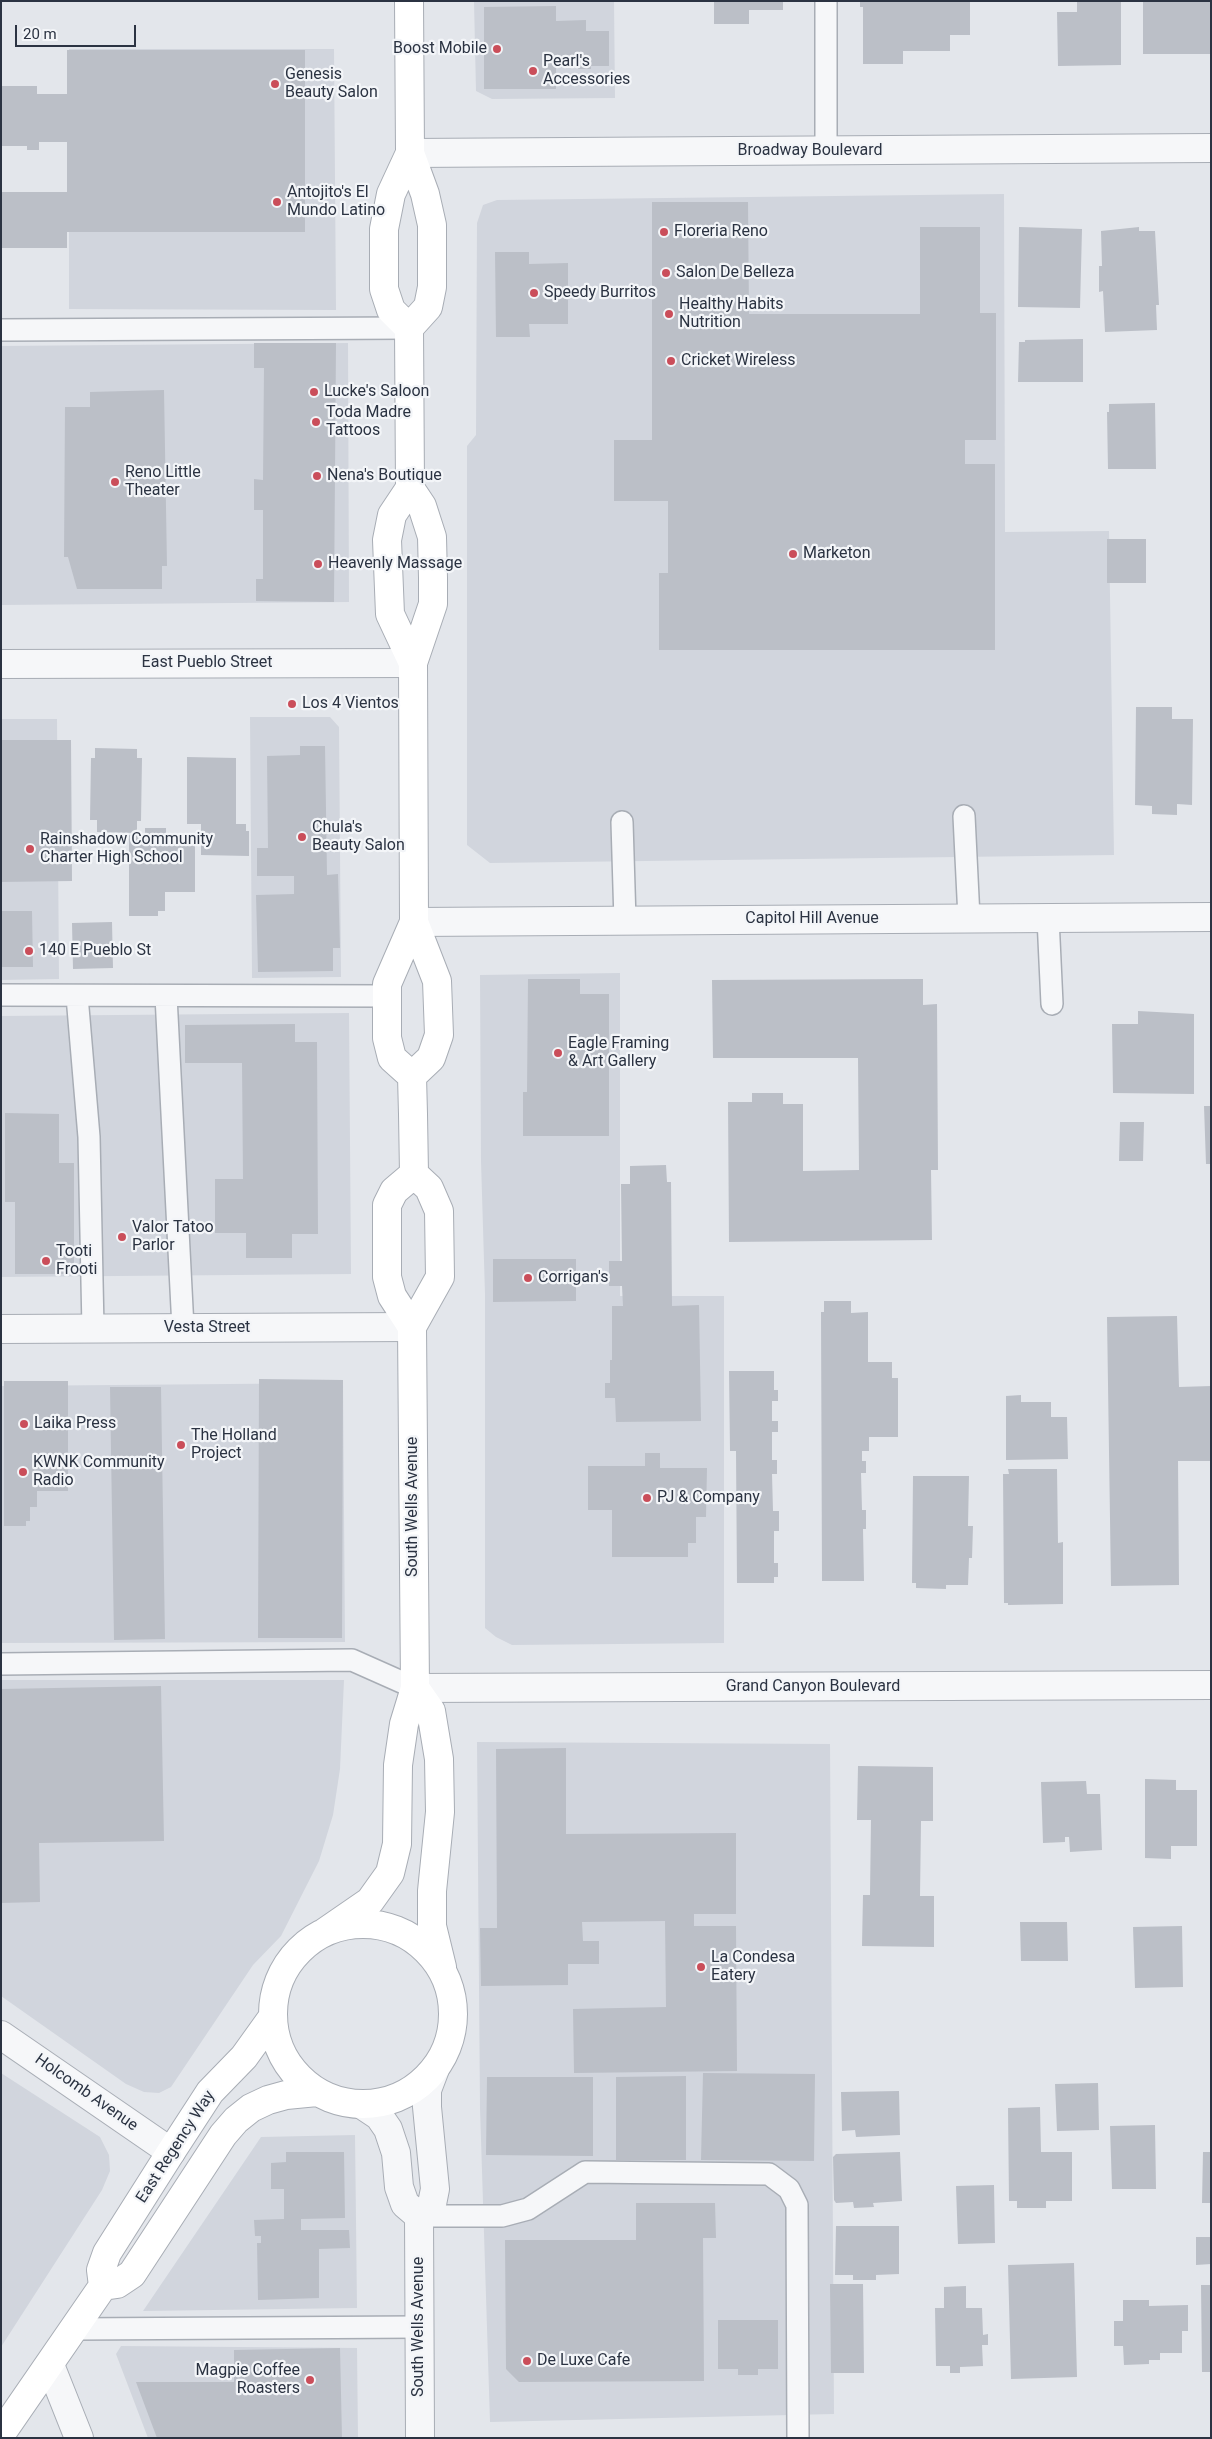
<!DOCTYPE html>
<style>
body{margin:0}
#map{position:relative;width:1212px;height:2439px;overflow:hidden;background:#e3e6eb;font-family:Roboto,sans-serif}
canvas{display:block}
.frame{position:absolute;inset:0;border:2px solid #2b3342;pointer-events:none}
.scale{position:absolute;left:15px;top:25px;width:121px;height:22px;box-sizing:border-box;border:2px solid #2b3342;border-top:0;padding-left:6px;font-size:15px;line-height:18px;white-space:nowrap;color:#2b3342;-webkit-text-stroke:4px #f3f5f8;paint-order:stroke}
</style>
<div id="map">
<canvas width="1212" height="2439"></canvas>
<div class="frame"></div>
<div class="scale">20 m</div>
</div>
<script>
const c = document.querySelector('canvas').getContext('2d');
c.lineJoin = 'round';
function fill(path, color) {
  c.fillStyle = color;
  c.fill(path, 'evenodd');
}
function shape(rows) {
  const path = new Path2D();
  for (const r of rows) {
    if (r.length === 3) {
      path.moveTo(r[0] + r[2], r[1]);
      path.arc(r[0], r[1], r[2], 0, 2 * Math.PI);
      continue;
    }
    path.moveTo(r[0], r[1]);
    for (let i = 2; i < r.length; i += 2) path.lineTo(r[i], r[i + 1]);
  }
  return path;
}
function trace(path, color, width, dash) {
  c.strokeStyle = color;
  c.lineWidth = width;
  c.lineCap = dash ? 'butt' : 'round';
  c.setLineDash(dash || []);
  c.stroke(path);
}
function write(font, color, halo, rows, align = 'center') {
  c.font = font + ' Roboto,sans-serif';
  c.lineWidth = 4.5;
  c.setLineDash([]);
  c.textBaseline = 'middle';
  c.strokeStyle = halo;
  c.fillStyle = color;
  for (const [text, x, y, turn = 0] of rows) {
    c.save();
    c.translate(x, y);
    c.rotate((+turn || 0) * Math.PI / 180);
    c.textAlign = isNaN(turn) ? turn : align;
    if (halo) c.strokeText(text, 0, 0);
    c.fillText(text, 0, 0);
    c.restore();
  }
}
fill(shape([
 [474,1,614,1,615,98,492,99,476,91],
 [69,49,334,49,336,310,69,309],
 [1004,194,1005,532,1109,531,1114,855,490,863,467,845,467,446,476,435,477,223,483,205,497,200],
 [348,343,349,602,1,605,1,346],
 [250,717,330,717,339,727,341,977,252,978],
 [1,719,57,719,59,979,1,980],
 [620,973,620,1296,724,1296,724,1643,512,1645,496,1637,485,1628,485,1294,481,1161,480,975],
 [349,1013,351,1274,1,1277,1,1016],
 [343,1383,345,1642,1,1643,1,1386],
 [1,1680,344,1680,340,1769,333,1815,319,1861,281,1936,253,1965,171,2087,159,2093,144,2092,126,2084,1,1996],
 [477,1742,830,1744,834,2414,490,2422,480,2108],
 [1,2073,100,2137,109,2155,110,2171,102,2190,1,2347],
 [355,2135,357,2308,143,2311,261,2137],
 [121,2346,357,2348,358,2438,148,2438,116,2354]
]), '#d1d5dd');
fill(shape([
 [714,1,783,1,783,10,749,10,749,24,714,24],
 [860,1,970,1,970,35,950,35,950,51,903,51,903,64,863,64,863,7,860,7],
 [1077,1,1121,1,1121,65,1058,66,1057,12,1077,12],
 [1143,1,1211,1,1211,54,1143,54],
 [556,6,556,21,586,20,586,31,609,31,609,66,591,66,591,69,578,69,578,66,556,67,556,89,484,89,484,7],
 [67,50,305,50,305,232,67,232,67,248,1,248,1,192,67,192,67,142,39,142,39,150,27,150,27,146,1,146,1,86,37,86,37,94,67,94],
 [652,202,748,202,749,314,920,314,920,227,980,227,980,313,996,313,996,440,965,440,965,464,995,464,995,650,659,650,659,573,668,573,668,501,614,501,614,440,652,440],
 [1019,227,1082,229,1080,308,1018,307],
 [1139,227,1139,231,1155,231,1159,305,1156,305,1157,330,1105,332,1103,291,1099,292,1099,266,1102,266,1101,231],
 [495,252,529,252,529,264,568,263,568,324,529,324,530,337,496,337],
 [1083,339,1083,382,1018,382,1019,342,1025,342,1025,340],
 [254,343,336,343,334,602,256,601,256,579,263,579,263,510,254,510,254,479,263,480,264,368,254,368],
 [164,390,167,566,162,566,162,589,77,589,68,557,64,557,65,407,90,407,90,392],
 [1155,403,1156,469,1108,469,1107,412,1109,412,1109,404],
 [1107,539,1146,539,1146,583,1107,583],
 [1136,707,1172,707,1172,719,1193,719,1192,805,1177,804,1177,815,1152,814,1152,806,1135,805],
 [1,740,71,740,72,881,1,882],
 [300,746,325,746,327,875,338,874,340,948,333,948,333,971,258,972,256,895,294,894,294,876,257,876,257,848,268,848,267,756,300,755],
 [95,748,137,749,137,758,142,758,141,821,137,821,137,833,97,832,97,820,90,820,91,758,95,758],
 [187,757,236,758,236,824,246,824,246,831,249,831,249,856,201,855,201,824,187,824],
 [145,828,166,828,166,839,195,839,195,892,165,892,165,911,158,911,158,916,129,916,129,835,145,835],
 [1,911,32,911,33,967,1,967],
 [112,922,113,968,73,969,72,923],
 [528,979,580,979,580,994,609,994,609,1136,523,1136,523,1092,527,1092],
 [923,979,923,1005,937,1004,938,1170,931,1170,932,1240,729,1242,728,1102,752,1102,752,1093,783,1093,783,1104,803,1104,803,1171,859,1170,858,1058,713,1058,712,980],
 [1138,1011,1194,1014,1194,1094,1113,1093,1112,1024,1138,1024],
 [295,1024,295,1042,317,1042,318,1234,292,1234,292,1258,246,1258,246,1233,215,1233,215,1179,243,1179,242,1063,185,1063,185,1025],
 [1204,1106,1211,1106,1211,1164,1206,1164],
 [5,1113,59,1114,59,1163,74,1163,74,1274,15,1274,15,1202,5,1202],
 [1120,1122,1144,1122,1143,1161,1119,1161],
 [666,1165,667,1182,671,1182,672,1306,699,1305,701,1421,616,1422,615,1398,605,1398,605,1383,610,1383,610,1360,612,1360,612,1306,623,1306,622,1286,609,1286,609,1261,622,1261,621,1184,630,1184,630,1166],
 [493,1259,576,1259,576,1301,493,1302],
 [824,1301,851,1301,851,1313,868,1312,868,1362,892,1362,892,1378,898,1378,898,1437,869,1437,869,1451,862,1451,862,1461,866,1461,866,1473,861,1473,862,1510,866,1510,866,1529,863,1529,864,1581,822,1581,821,1312,824,1312],
 [1177,1316,1179,1387,1211,1386,1211,1461,1178,1461,1179,1585,1111,1586,1107,1317],
 [729,1371,774,1371,774,1390,778,1390,778,1401,772,1401,772,1421,778,1421,778,1432,772,1432,772,1460,777,1460,777,1474,772,1474,773,1511,779,1511,779,1531,774,1531,774,1563,778,1563,778,1577,774,1577,774,1583,737,1583,736,1451,730,1451],
 [259,1379,343,1380,342,1638,258,1638],
 [4,1381,68,1381,68,1491,37,1491,37,1507,30,1507,30,1521,26,1521,26,1526,4,1526],
 [110,1387,161,1387,165,1639,114,1640],
 [1021,1395,1021,1402,1051,1402,1051,1417,1067,1417,1068,1459,1006,1460,1006,1396],
 [645,1453,660,1453,660,1468,707,1468,706,1517,696,1517,696,1543,688,1543,688,1557,612,1557,612,1510,588,1510,588,1466,645,1466],
 [1008,1469,1057,1469,1058,1543,1063,1542,1063,1604,1008,1605,1008,1603,1004,1603,1003,1474,1009,1474],
 [913,1476,969,1476,968,1526,973,1526,972,1558,969,1558,968,1585,946,1585,946,1589,916,1588,916,1583,912,1583],
 [161,1686,164,1841,39,1843,40,1902,1,1903,1,1689],
 [566,1748,566,1834,736,1833,736,1914,694,1914,694,1926,736,1926,737,2071,574,2073,573,2009,666,2007,665,1921,582,1922,583,1941,599,1941,599,1964,568,1964,568,1985,481,1986,480,1928,497,1928,496,1749],
 [858,1766,933,1767,933,1821,921,1821,920,1896,934,1896,934,1947,862,1946,863,1895,870,1895,871,1820,857,1820],
 [1145,1779,1176,1780,1176,1790,1197,1790,1197,1846,1171,1846,1171,1859,1145,1858],
 [1086,1781,1087,1794,1100,1794,1102,1850,1070,1852,1069,1837,1065,1837,1065,1842,1043,1843,1041,1782],
 [1020,1922,1067,1922,1068,1961,1021,1961],
 [1182,1926,1183,1987,1135,1988,1133,1927],
 [703,2073,815,2074,814,2161,701,2160],
 [686,2076,686,2160,616,2160,616,2077],
 [487,2077,593,2077,593,2156,486,2155],
 [1098,2083,1099,2130,1057,2131,1055,2084],
 [899,2091,900,2135,856,2137,855,2130,842,2131,841,2092],
 [1040,2107,1041,2152,1072,2152,1072,2201,1046,2201,1046,2208,1017,2208,1017,2201,1009,2201,1008,2108],
 [1155,2125,1156,2189,1112,2189,1110,2126],
 [286,2152,344,2152,345,2218,301,2219,301,2230,349,2230,350,2248,319,2249,319,2298,258,2300,257,2243,261,2243,261,2236,255,2236,254,2220,284,2219,284,2189,271,2189,271,2163,286,2162],
 [900,2152,902,2201,873,2203,874,2207,854,2208,853,2202,836,2203,834,2200,833,2157,836,2154],
 [1203,2152,1211,2152,1211,2203,1202,2203],
 [994,2185,995,2243,958,2244,956,2186],
 [636,2203,715,2203,716,2238,703,2238,704,2381,519,2382,506,2369,505,2240,636,2240],
 [836,2226,899,2226,899,2274,876,2275,876,2280,853,2280,853,2275,835,2275],
 [1196,2237,1211,2237,1211,2264,1196,2265],
 [1074,2263,1077,2377,1011,2379,1008,2265],
 [830,2284,863,2284,864,2373,831,2373],
 [1201,2285,1211,2285,1211,2372,1202,2372],
 [966,2286,966,2308,982,2308,983,2335,988,2334,988,2345,982,2345,983,2366,960,2367,960,2373,950,2373,950,2366,936,2366,935,2308,944,2308,944,2287],
 [1123,2300,1149,2300,1149,2306,1188,2305,1188,2331,1182,2331,1182,2353,1160,2353,1160,2360,1149,2360,1149,2364,1124,2365,1123,2346,1114,2346,1114,2321,1123,2321],
 [718,2320,778,2320,778,2369,758,2369,758,2375,738,2375,738,2369,718,2369],
 [340,2348,342,2438,157,2438,136,2382,234,2382,234,2350]
]), '#bbbfc7');
const service = shape([
 [826,1,826,151],
 [1,330,409,328],
 [964,816,969,918],
 [622,822,625,921],
 [1048,918,1052,1004],
 [1,995,387,996],
 [77,996,89,1137,93,1329],
 [166,996,183,1328],
 [1,1664,352,1660,415,1688],
 [419,2216,502,2216,528,2209,585,2172,769,2174,789,2189,797,2205,798,2438],
 [74,2329,419,2327]
]);
const minor = shape([
 [410,153,1211,148],
 [1,664,413,663],
 [414,922,1211,917],
 [1,1329,412,1327],
 [415,1688,1211,1685],
 [1,2035,171,2152],
 [50,2365,79,2438]
]);
const tertiary = shape([
 [361,2104,379,2116,388,2129,396,2153,399,2187,405,2204,419,2216,420,2438],
 [419,2216,432,2204,435,2189,427,2107,427,2090,435,2069]
]);
const secondary = shape([
 [409,328,391,310,384,289,384,229,391,194,410,153],
 [410,488,392,515,387,540,390,614,413,663],
 [412,1076,392,1058,387,1038,387,984,414,922],
 [412,1327,392,1296,387,1277,387,1205,394,1191,414,1174],
 [415,1688,431,1711,439,1759,440,1812,432,1891,432,1926,442,1967],
 [363,2014,90],
 [325,1932,370,1901,390,1873,397,1844,398,1765,404,1724,415,1688,412,1327,440,1277,439,1211,429,1188,414,1174,413,1114,412,1076,431,1058,439,1035,437,981,414,922,413,663,433,604,433,578,432,537,422,506,410,488,409,328,428,307,432,287,432,225,425,194,410,153,409,1],
 [103,2286,117,2284,132,2274,223,2135,236,2120,251,2108,268,2100,286,2095,317,2092],
 [1,2434,103,2286,101,2270,107,2253,171,2152,210,2092,244,2057,272,2018]
]);
trace(service, '#a8adb5', 24);
trace(minor, '#a8adb5', 30);
trace(tertiary, '#a8adb5', 30);
trace(secondary, '#a8adb5', 30);
trace(service, '#f6f7f9', 21);
trace(minor, '#f6f7f9', 28);
trace(tertiary, '#f6f7f9', 28);
trace(secondary, '#fff', 28);
for (const [x, y, r, color] of [
 [497,49,5,"#ca4e5a"],
 [533,71,5,"#ca4e5a"],
 [275,84,5,"#ca4e5a"],
 [277,202,5,"#ca4e5a"],
 [664,232,5,"#ca4e5a"],
 [666,273,5,"#ca4e5a"],
 [534,293,5,"#ca4e5a"],
 [669,314,5,"#ca4e5a"],
 [671,361,5,"#ca4e5a"],
 [314,392,5,"#ca4e5a"],
 [316,422,5,"#ca4e5a"],
 [317,476,5,"#ca4e5a"],
 [115,482,5,"#ca4e5a"],
 [793,554,5,"#ca4e5a"],
 [318,564,5,"#ca4e5a"],
 [292,704,5,"#ca4e5a"],
 [302,837,5,"#ca4e5a"],
 [30,849,5,"#ca4e5a"],
 [29,951,5,"#ca4e5a"],
 [558,1053,5,"#ca4e5a"],
 [122,1237,5,"#ca4e5a"],
 [46,1261,5,"#ca4e5a"],
 [528,1278,5,"#ca4e5a"],
 [24,1424,5,"#ca4e5a"],
 [181,1445,5,"#ca4e5a"],
 [23,1472,5,"#ca4e5a"],
 [647,1498,5,"#ca4e5a"],
 [701,1967,5,"#ca4e5a"],
 [527,2361,5,"#ca4e5a"],
 [310,2380,5,"#ca4e5a"]
]) {
  const dot = new Path2D();
  dot.arc(x, y, r, 0, 2 * Math.PI);
  c.fillStyle = color;
  c.fill(dot);
  trace(dot, '#f3f5f8', 2);
}
write('16px', '#2b3342', '#f3f5f8', [
 ["Boost Mobile",487,49,"right"],
 ["Pearl's",543,62],
 ["Accessories",543,80],
 ["Genesis",285,75],
 ["Beauty Salon",285,93],
 ["Antojito's El",287,193],
 ["Mundo Latino",287,211],
 ["Floreria Reno",674,232],
 ["Salon De Belleza",676,273],
 ["Speedy Burritos",544,293],
 ["Healthy Habits",679,305],
 ["Nutrition",679,323],
 ["Cricket Wireless",681,361],
 ["Lucke's Saloon",324,392],
 ["Toda Madre",326,413],
 ["Tattoos",326,431],
 ["Reno Little",125,473],
 ["Theater",125,491],
 ["Nena's Boutique",327,476],
 ["Marketon",803,554],
 ["Heavenly Massage",328,564],
 ["Los 4 Vientos",302,704],
 ["Chula's",312,828],
 ["Beauty Salon",312,846],
 ["Rainshadow Community",40,840],
 ["Charter High School",40,858],
 ["140 E Pueblo St",39,951],
 ["Eagle Framing",568,1044],
 ["& Art Gallery",568,1062],
 ["Valor Tatoo",132,1228],
 ["Parlor",132,1246],
 ["Tooti",56,1252],
 ["Frooti",56,1270],
 ["Corrigan's",538,1278],
 ["Laika Press",34,1424],
 ["The Holland",191,1436],
 ["Project",191,1454],
 ["KWNK Community",33,1463],
 ["Radio",33,1481],
 ["PJ & Company",657,1498],
 ["La Condesa",711,1958],
 ["Eatery",711,1976],
 ["De Luxe Cafe",537,2361],
 ["Magpie Coffee",300,2371,"right"],
 ["Roasters",300,2389,"right"]
], 'left');
write('16px', '#2b3342', '#f3f5f8', [
 ["Broadway Boulevard",810,151],
 ["East Pueblo Street",207,663],
 ["Capitol Hill Avenue",812,919],
 ["Vesta Street",207,1328],
 ["South Wells Avenue",413,1507,-90],
 ["Grand Canyon Boulevard",813,1687],
 ["Holcomb Avenue",86,2093,35],
 ["East Regency Way",176,2147,-57],
 ["South Wells Avenue",419,2327,-90]
]);
</script>
